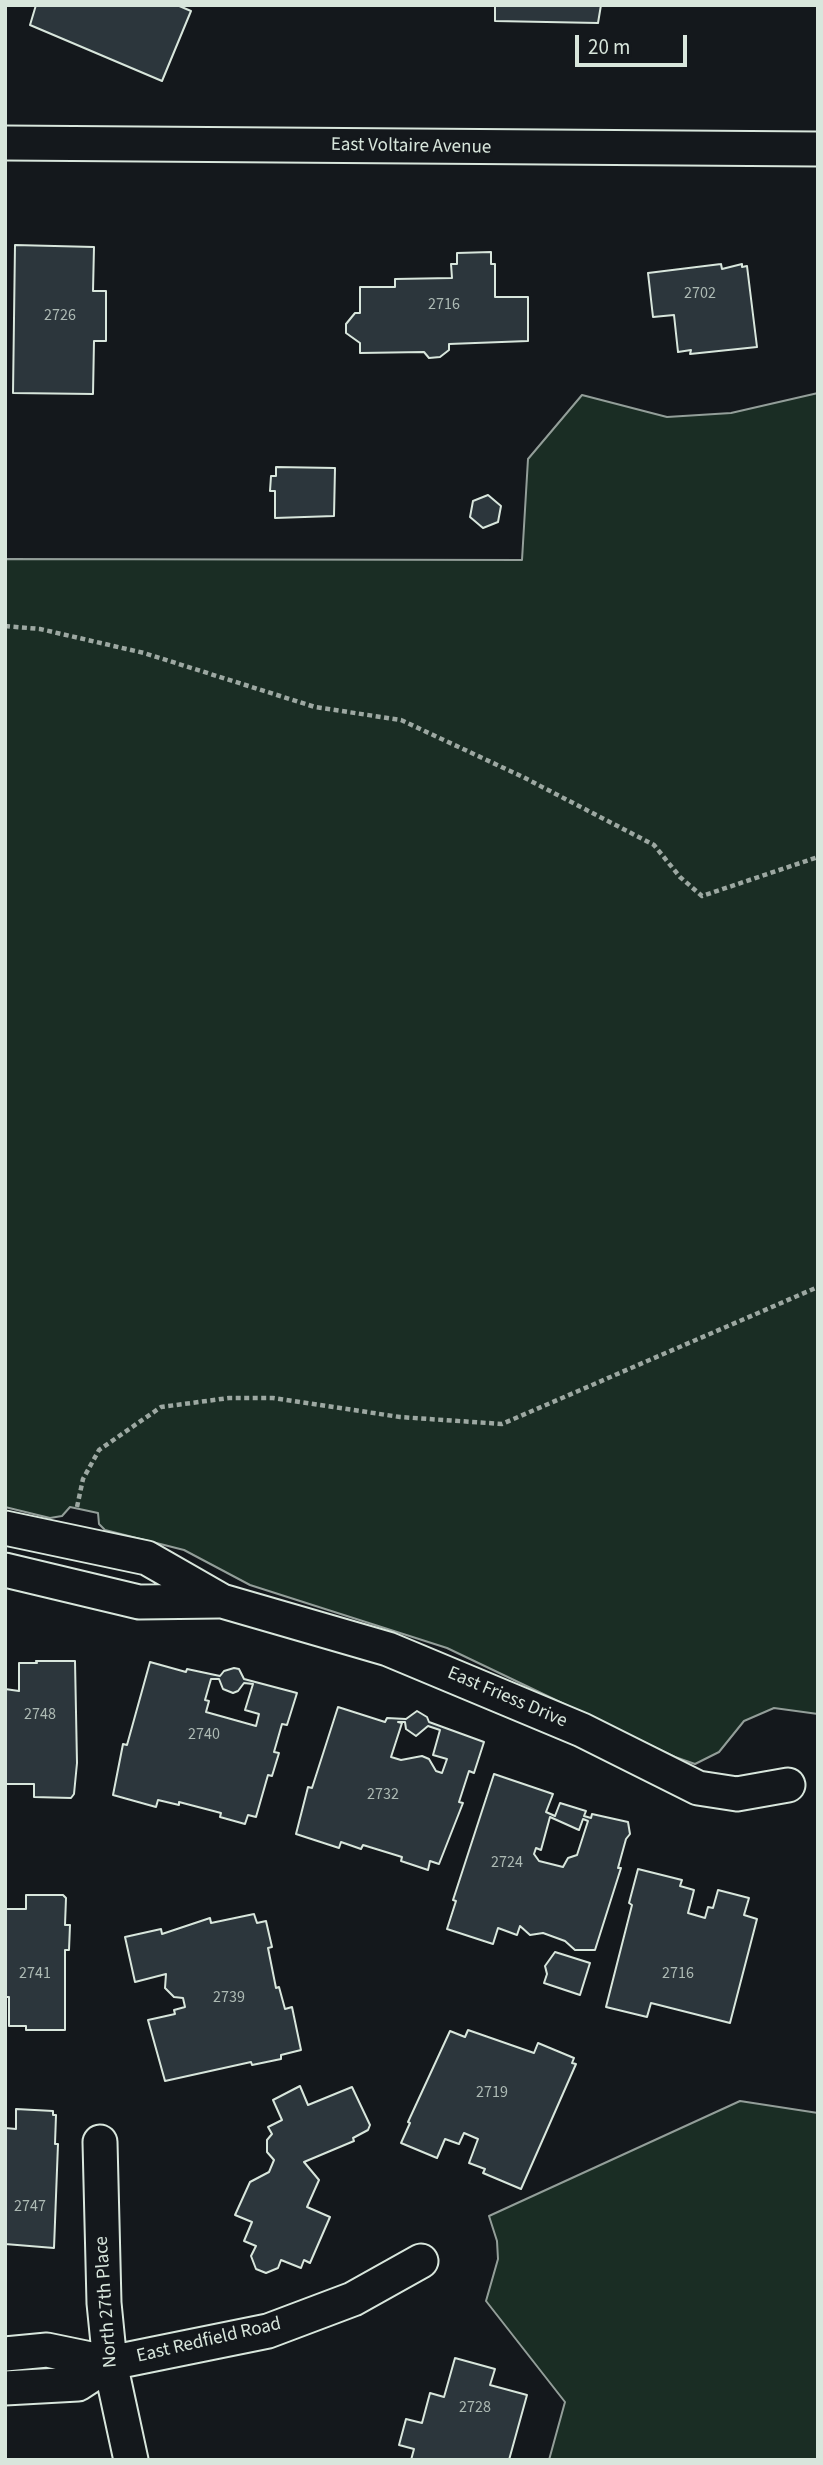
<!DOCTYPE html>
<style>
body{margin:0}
#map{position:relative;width:823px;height:2465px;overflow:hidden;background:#14181c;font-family:"Source Sans 3",sans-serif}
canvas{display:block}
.frame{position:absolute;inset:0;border:7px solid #d8e6dc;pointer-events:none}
.scale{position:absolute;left:575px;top:35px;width:112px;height:32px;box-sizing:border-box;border:4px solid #d8e6dc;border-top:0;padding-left:9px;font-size:21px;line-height:24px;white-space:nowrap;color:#d8e6dc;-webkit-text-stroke:5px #14181c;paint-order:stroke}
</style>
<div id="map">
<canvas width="823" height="2465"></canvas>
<div class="frame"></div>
<div class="scale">20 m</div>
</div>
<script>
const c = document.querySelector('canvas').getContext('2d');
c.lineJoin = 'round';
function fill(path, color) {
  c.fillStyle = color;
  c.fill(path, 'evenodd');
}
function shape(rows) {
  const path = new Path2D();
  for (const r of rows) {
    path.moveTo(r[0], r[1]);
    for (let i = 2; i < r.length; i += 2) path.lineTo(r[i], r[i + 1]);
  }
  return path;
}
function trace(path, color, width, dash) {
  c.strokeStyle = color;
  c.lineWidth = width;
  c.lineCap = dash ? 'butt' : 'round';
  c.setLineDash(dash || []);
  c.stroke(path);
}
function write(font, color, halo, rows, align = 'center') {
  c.font = font + ' "Source Sans 3",sans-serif';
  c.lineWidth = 5;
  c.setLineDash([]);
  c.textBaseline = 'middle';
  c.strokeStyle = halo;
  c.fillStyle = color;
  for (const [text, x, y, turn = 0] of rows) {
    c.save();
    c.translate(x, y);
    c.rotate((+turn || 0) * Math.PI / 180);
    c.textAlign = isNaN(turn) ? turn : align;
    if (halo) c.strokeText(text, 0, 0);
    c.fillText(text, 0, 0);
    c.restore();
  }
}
const green = shape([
 [818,393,818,1714,774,1708,744,1721,719,1752,695,1764,675,1757,447,1648,250,1585,184,1550,105,1530,99,1524,98,1513,70,1507,62,1516,50,1518,5,1507,5,559,522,560,528,459,582,395,667,417,731,413,818,393],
 [740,2101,818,2113,818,2460,549,2460,565,2402,486,2301,498,2259,497,2241,489,2216,740,2101]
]);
fill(green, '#1a2d24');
trace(green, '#939e99', 2);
const building = shape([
 [36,5,177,5,191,11,162,81,30,25,36,5],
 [495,5,601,5,598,23,495,21,495,5],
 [15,245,94,247,93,291,106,291,106,341,94,341,93,394,13,393,15,245],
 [491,252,491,264,495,264,495,297,528,297,528,341,449,344,449,350,440,357,429,358,424,352,360,353,360,343,346,333,346,324,355,313,360,313,360,287,395,287,395,279,452,278,451,264,457,264,457,253,491,252],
 [721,264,722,269,742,264,742,267,747,266,757,347,690,354,691,350,678,352,674,315,653,317,648,273,721,264],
 [276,467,335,468,334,516,275,518,275,491,270,491,271,476,276,476,276,467],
 [488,495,501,506,498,522,483,528,470,517,473,501,488,495],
 [36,1661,75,1661,77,1763,74,1794,71,1798,34,1797,34,1784,5,1784,5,1689,19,1691,19,1663,37,1663,36,1661],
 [150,1662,186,1672,187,1669,220,1676,224,1671,234,1668,239,1669,244,1679,297,1693,287,1725,282,1724,274,1752,279,1753,272,1776,268,1775,256,1817,248,1815,245,1824,220,1817,221,1813,179,1802,179,1805,158,1800,156,1807,113,1795,123,1744,127,1745,150,1662],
 [211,1679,219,1679,223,1689,233,1693,238,1691,244,1683,253,1684,245,1710,259,1714,256,1726,206,1712,209,1701,205,1700,211,1679],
 [338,1707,385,1722,387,1718,406,1719,417,1711,427,1717,429,1722,484,1742,474,1773,469,1771,459,1802,463,1803,439,1864,430,1861,428,1870,401,1861,402,1857,363,1845,361,1849,341,1842,339,1848,296,1834,308,1787,312,1788,338,1707],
 [398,1722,405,1722,406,1729,416,1736,428,1726,440,1730,433,1755,447,1759,442,1773,436,1771,429,1759,422,1756,401,1760,391,1757,402,1723,398,1722],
 [494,1774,553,1794,546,1812,555,1816,560,1803,586,1811,584,1816,591,1818,592,1814,628,1822,630,1834,626,1839,618,1868,621,1868,595,1950,575,1950,565,1941,543,1933,530,1935,520,1926,517,1935,498,1928,493,1944,447,1929,456,1901,453,1900,494,1774],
 [550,1817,579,1830,583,1819,588,1821,577,1855,568,1858,563,1867,539,1861,534,1854,536,1848,541,1850,550,1817],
 [638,1869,682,1880,680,1886,694,1890,688,1913,705,1918,708,1907,713,1908,718,1890,749,1898,744,1915,757,1919,730,2023,651,2003,647,2017,606,2007,632,1905,629,1903,638,1869],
 [26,1895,63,1895,66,1898,65,1925,70,1925,69,1950,65,1950,65,2030,26,2030,26,2026,9,2026,9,1997,5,1997,5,1909,26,1909,26,1895],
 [254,1914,257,1923,266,1921,272,1947,268,1948,276,1988,279,1987,285,2009,292,2007,301,2050,281,2055,281,2059,252,2065,251,2062,165,2081,148,2020,175,2014,174,2010,185,2007,183,1998,174,1997,165,1988,166,1974,135,1982,125,1937,161,1929,162,1934,210,1918,211,1923,254,1914],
 [555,1952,590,1963,580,1995,544,1983,547,1974,545,1966,555,1952],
 [468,2030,534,2053,538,2043,574,2058,572,2063,576,2064,521,2189,483,2173,485,2169,469,2163,478,2139,464,2133,459,2144,445,2139,437,2158,401,2143,410,2123,408,2122,450,2031,465,2037,468,2030],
 [300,2086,308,2105,352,2087,370,2125,368,2130,353,2138,354,2141,304,2162,319,2180,307,2207,330,2217,310,2263,304,2260,301,2268,281,2260,278,2268,266,2273,256,2269,251,2256,256,2246,244,2241,252,2222,235,2215,250,2182,269,2172,274,2160,267,2152,267,2140,272,2134,268,2127,282,2120,273,2100,300,2086],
 [16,2109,53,2111,53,2115,56,2115,55,2144,58,2144,54,2248,5,2244,5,2128,16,2129,16,2109],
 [455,2358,495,2369,490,2385,527,2395,509,2460,411,2460,414,2449,399,2445,406,2419,422,2423,430,2393,444,2397,455,2358]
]);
fill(building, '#2c363c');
trace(building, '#d8e6dc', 2);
const street = shape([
 [5,143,818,149],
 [5,1528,147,1558,222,1601,388,1649,582,1730,698,1788,737,1794,788,1785],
 [5,1570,139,1602,219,1601],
 [100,2142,104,2303,110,2363,131,2460],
 [5,2354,47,2350,110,2363],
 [5,2388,78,2384,110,2363,268,2331,353,2299,421,2261]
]);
trace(street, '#d8e6dc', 37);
trace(shape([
 [5,626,40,629,144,653,315,707,401,720,523,777,654,845,680,877,702,896,818,857],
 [77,1507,83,1479,99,1450,161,1407,229,1398,273,1398,400,1417,502,1424,818,1287]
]), '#9da8a2', 4.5, [5, 3.5]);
trace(street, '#14181c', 33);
write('16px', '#adbab4', null, [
 ["2702",700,294],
 ["2716",444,305],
 ["2726",60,316],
 ["2748",40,1715],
 ["2740",204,1735],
 ["2732",383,1795],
 ["2724",507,1863],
 ["2741",35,1974],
 ["2716",678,1974],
 ["2739",229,1998],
 ["2719",492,2093],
 ["2747",30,2207],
 ["2728",475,2408]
]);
write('19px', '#d8e6dc', '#14181c', [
 ["East Voltaire Avenue",411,147,1],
 ["East Friess Drive",507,1698,23],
 ["North 27th Place",107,2302,-94],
 ["East Redfield Road",209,2341,-13]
]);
</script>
